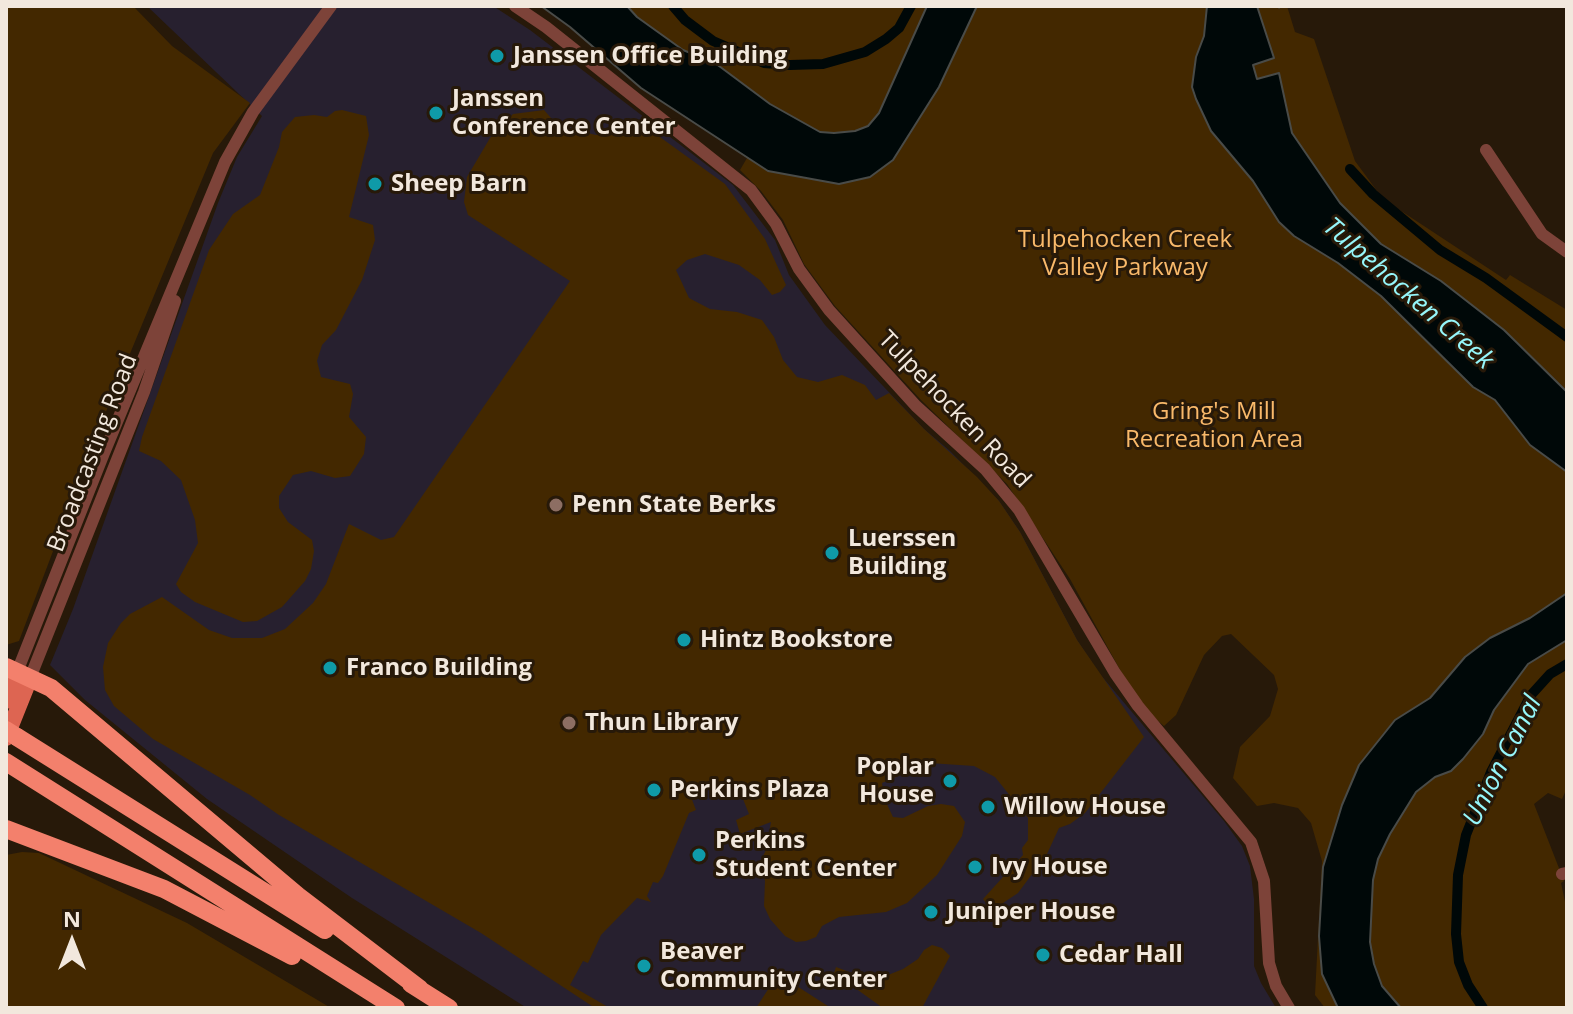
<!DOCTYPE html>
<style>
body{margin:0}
#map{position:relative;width:1573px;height:1014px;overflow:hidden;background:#271909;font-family:"Open Sans",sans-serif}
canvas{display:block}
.frame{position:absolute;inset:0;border:8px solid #f2e8dd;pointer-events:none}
.north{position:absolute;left:32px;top:902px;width:80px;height:80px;-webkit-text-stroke:6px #271909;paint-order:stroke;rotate:0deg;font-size:22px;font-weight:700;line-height:32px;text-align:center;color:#f2e8dd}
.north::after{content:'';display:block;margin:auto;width:28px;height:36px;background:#f2e8dd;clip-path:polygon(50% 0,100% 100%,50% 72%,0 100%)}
</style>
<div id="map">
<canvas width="1573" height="1014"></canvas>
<div class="frame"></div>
<div class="north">N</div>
</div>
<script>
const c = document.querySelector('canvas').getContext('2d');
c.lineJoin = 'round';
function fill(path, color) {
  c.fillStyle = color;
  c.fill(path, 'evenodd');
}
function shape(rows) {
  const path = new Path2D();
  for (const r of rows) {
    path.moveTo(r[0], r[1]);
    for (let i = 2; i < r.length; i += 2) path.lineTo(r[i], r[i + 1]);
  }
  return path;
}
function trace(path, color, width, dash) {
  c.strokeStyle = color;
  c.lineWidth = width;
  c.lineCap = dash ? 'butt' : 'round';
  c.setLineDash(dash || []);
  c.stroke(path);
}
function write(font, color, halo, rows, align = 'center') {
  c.font = font + ' "Open Sans",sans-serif';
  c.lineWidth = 6;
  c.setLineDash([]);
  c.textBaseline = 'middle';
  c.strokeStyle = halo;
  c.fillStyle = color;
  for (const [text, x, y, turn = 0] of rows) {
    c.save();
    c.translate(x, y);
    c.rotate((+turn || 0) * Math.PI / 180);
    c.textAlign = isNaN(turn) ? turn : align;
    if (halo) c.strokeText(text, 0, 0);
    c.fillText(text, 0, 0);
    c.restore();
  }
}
fill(shape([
 [147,6,493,6,530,30,733,185,775,240,789,275,825,325,924,429,950,451,999,501,1020,532,1077,640,1099,673,1224,821,1242,846,1250,866,1254,899,1254,966,1261,983,1276,1008,527,1008,352,898,207,799,85,700,50,665,73,609,218,203,237,157,262,116]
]), '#27202f');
fill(shape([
 [6,6,133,6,172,46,250,103,213,153,105,414,19,641,6,645],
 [541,6,1287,6,1295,32,1314,39,1355,161,1383,199,1506,280,1510,275,1567,310,1567,788,1562,799,1548,793,1534,804,1564,881,1561,883,1567,911,1567,1008,1325,1008,1315,995,1322,861,1311,823,1298,808,1274,803,1257,806,1233,778,1240,747,1270,716,1278,689,1274,675,1231,634,1222,636,1204,655,1176,715,1164,726,1149,713,1124,677,1070,579,1007,484,921,400,835,306,804,264,783,220,761,191,740,170,747,158,641,88,570,27],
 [342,110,366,116,369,135,349,217,373,225,375,240,362,280,336,330,322,345,317,361,321,377,350,384,353,394,349,417,366,437,364,454,350,476,335,478,311,471,293,475,279,496,279,508,288,522,312,540,314,551,311,569,305,581,282,607,257,621,243,622,195,602,181,592,176,584,198,543,195,520,181,480,161,461,139,451,142,437,209,250,233,214,260,195,279,147,282,132,295,117,314,115,327,117,335,111],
 [544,110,558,126,596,135,618,131,630,124,646,127,725,184,765,239,786,285,780,292,772,295,760,280,739,265,705,254,687,260,676,270,689,298,710,309,737,312,762,320,774,337,783,360,797,377,818,382,842,375,865,385,876,400,889,393,924,429,977,477,999,501,1020,532,1077,640,1144,737,1085,813,1070,824,1059,828,1047,854,1018,893,997,907,989,907,983,899,1023,855,1022,848,1028,840,1028,818,995,777,974,766,929,763,882,783,885,800,893,817,903,818,928,806,941,804,954,806,965,822,962,836,937,875,907,903,886,912,839,917,822,926,816,937,806,941,796,942,785,936,770,919,764,906,765,881,760,862,766,850,771,822,740,834,736,820,749,814,741,794,729,797,723,784,691,797,696,810,689,813,663,876,658,883,653,882,647,896,651,902,637,898,601,935,588,963,583,961,570,985,608,1007,595,1008,481,933,279,815,250,795,153,739,114,706,105,690,103,667,108,643,121,623,130,614,162,597,209,630,232,638,262,638,285,629,313,603,326,584,349,524,381,540,394,537,570,281,468,215,464,202,467,177,490,138,513,114],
 [22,852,39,853,187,923,331,1008,6,1008,6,855],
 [932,945,942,948,950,956,922,1008,883,1008,834,973,836,967,873,981,903,969,918,959,924,950],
 [778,974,831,1008,756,1008]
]), '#432800');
const water = shape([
 [541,6,627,6,637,17,683,50,715,63,770,104,820,132,834,133,855,131,868,126,879,113,927,6,977,6,939,87,893,160,870,177,839,184,768,171,641,88,570,27,541,6],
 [1207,6,1257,6,1274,58,1253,65,1257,79,1279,73,1292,133,1340,203,1381,244,1441,281,1504,330,1567,392,1567,472,1530,445,1495,400,1473,387,1381,296,1338,263,1294,236,1279,222,1253,181,1211,131,1196,99,1192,87,1196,57,1204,36,1207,6],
 [1567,593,1567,640,1528,664,1494,710,1483,734,1463,759,1451,771,1435,777,1416,792,1390,834,1378,859,1373,880,1370,942,1374,964,1382,986,1401,1008,1338,1008,1322,974,1319,936,1323,867,1342,805,1359,765,1395,720,1430,698,1465,657,1490,638,1530,618,1567,593]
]);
fill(water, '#000808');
trace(water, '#494b48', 2);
trace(shape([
 [1277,6,1279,7]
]), '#494b48', 3);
trace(shape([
 [673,6,685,20,713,41,764,63,790,65,823,64,865,52,886,39,899,28,911,6],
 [1350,169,1373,194,1440,250,1486,278,1567,337],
 [1483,1008,1468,985,1459,962,1456,934,1458,875,1466,835,1491,772,1531,695,1550,674,1567,664]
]), '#000808', 10);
trace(shape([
 [515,6,546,27,751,190,776,224,799,269,829,310,916,406,985,469,1019,510,1115,673,1138,706,1251,842,1264,881,1269,963,1276,986,1289,1008],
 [1486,150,1542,234,1567,252],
 [17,672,104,453,225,162,253,112,331,6],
 [30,678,144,392,175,301],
 [1562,874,1567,873]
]), '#7d4339', 12);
trace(shape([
 [6,701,17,672],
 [6,738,30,678]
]), '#dd6552', 16);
trace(shape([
 [6,667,51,688,298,896,420,989],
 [17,737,325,930],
 [6,762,396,1008],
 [6,829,164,889,292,956],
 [411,984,449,1008]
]), '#f3806c', 18);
trace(shape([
 [6,730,17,737]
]), '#f3806c', 18);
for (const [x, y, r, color] of [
 [497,56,8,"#0f9aa8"],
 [436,113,8,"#0f9aa8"],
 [375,184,8,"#0f9aa8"],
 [556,505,8,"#8d6e63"],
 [832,553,8,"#0f9aa8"],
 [684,640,8,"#0f9aa8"],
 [330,668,8,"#0f9aa8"],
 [569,723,8,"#8d6e63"],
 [950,781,8,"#0f9aa8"],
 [654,790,8,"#0f9aa8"],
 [988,807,8,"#0f9aa8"],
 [699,855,8,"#0f9aa8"],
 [975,867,8,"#0f9aa8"],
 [931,912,8,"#0f9aa8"],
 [1043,955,8,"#0f9aa8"],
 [644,966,8,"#0f9aa8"]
]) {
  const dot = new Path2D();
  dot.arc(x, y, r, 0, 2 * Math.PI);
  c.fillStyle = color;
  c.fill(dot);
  trace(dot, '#271909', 3);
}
write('bold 24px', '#f2e8dd', '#271909', [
 ["Janssen Office Building",513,56],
 ["Janssen",452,99],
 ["Conference Center",452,127],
 ["Sheep Barn",391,184],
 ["Penn State Berks",572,505],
 ["Luerssen",848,539],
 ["Building",848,567],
 ["Hintz Bookstore",700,640],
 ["Franco Building",346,668],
 ["Thun Library",585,723],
 ["Poplar",934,767,"right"],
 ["House",934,795,"right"],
 ["Perkins Plaza",670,790],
 ["Willow House",1004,807],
 ["Perkins",715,841],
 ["Student Center",715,869],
 ["Ivy House",991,867],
 ["Juniper House",947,912],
 ["Beaver",660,952],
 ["Community Center",660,980],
 ["Cedar Hall",1059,955]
], 'left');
write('24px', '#f9b96a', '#271909', [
 ["Tulpehocken Creek",1125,240],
 ["Valley Parkway",1125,268],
 ["Gring's Mill",1214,412],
 ["Recreation Area",1214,440]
]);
write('24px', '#f2e8dd', '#271909', [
 ["Tulpehocken Road",954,410,46],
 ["Broadcasting Road",93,453,-69]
]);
write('italic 26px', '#96f6fa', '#271909', [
 ["Tulpehocken Creek",1408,294,41],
 ["Union Canal",1503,761,-63]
]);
</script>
